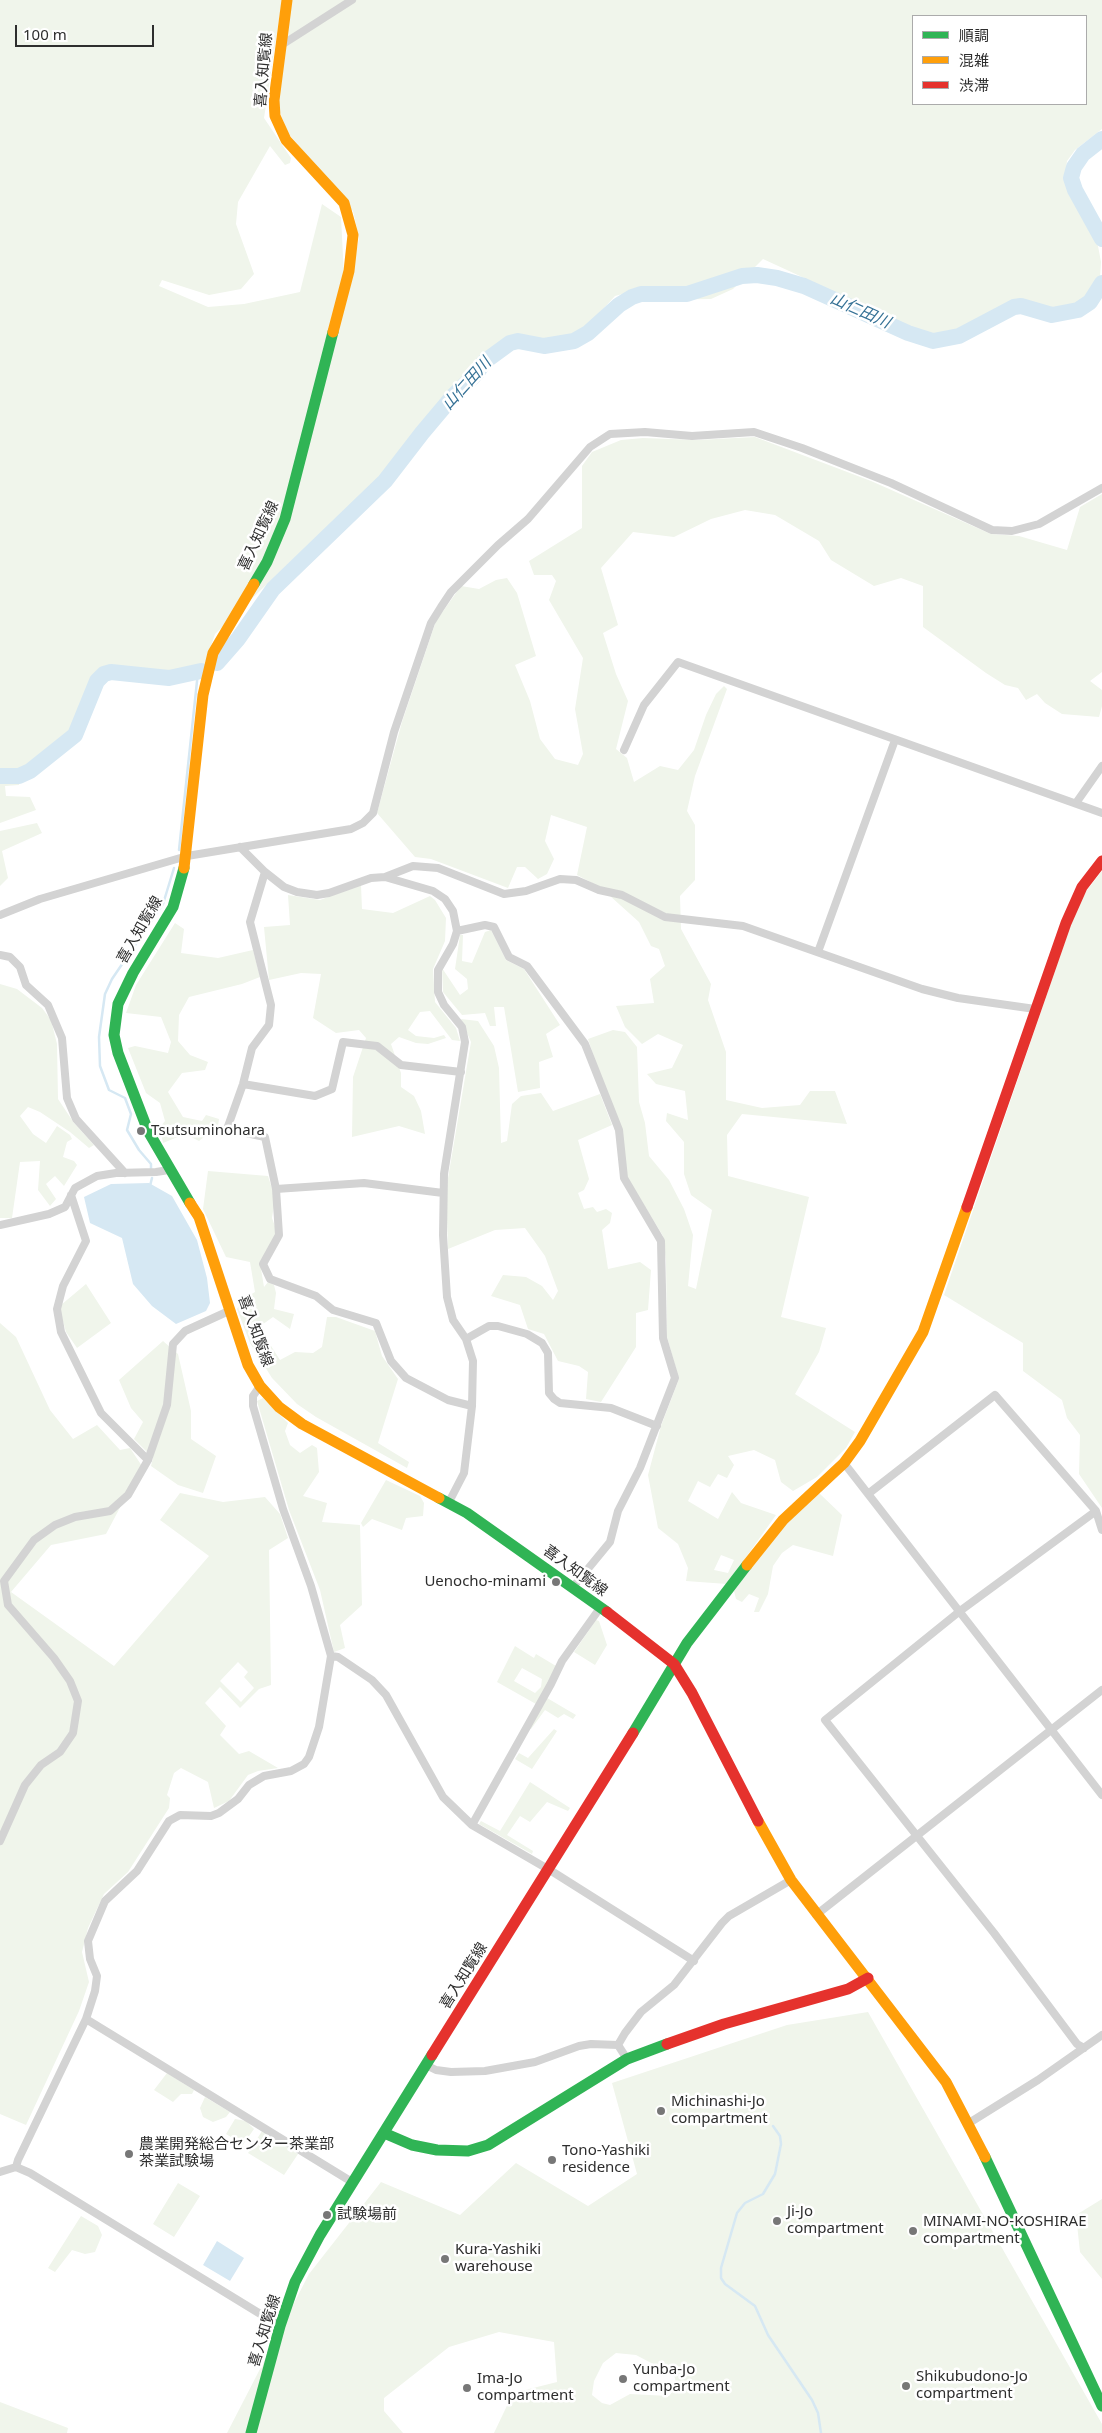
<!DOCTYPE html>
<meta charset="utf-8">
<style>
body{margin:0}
#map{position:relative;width:1102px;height:2433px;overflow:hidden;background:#fff;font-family:"Noto Sans","Noto Sans JP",sans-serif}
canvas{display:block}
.legend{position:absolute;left:912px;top:15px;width:175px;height:90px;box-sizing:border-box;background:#fff;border:1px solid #ababab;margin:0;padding:6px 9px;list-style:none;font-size:15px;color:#2e2e2e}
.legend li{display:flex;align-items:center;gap:10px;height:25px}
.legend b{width:25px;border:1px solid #ababab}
.scale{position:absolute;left:15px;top:25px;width:139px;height:22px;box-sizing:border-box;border:2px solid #2e2e2e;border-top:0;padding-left:6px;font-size:15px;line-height:18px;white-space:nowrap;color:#2e2e2e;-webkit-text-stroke:4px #fff;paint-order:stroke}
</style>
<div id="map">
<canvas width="1102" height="2433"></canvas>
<ul class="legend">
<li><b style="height:6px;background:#30b455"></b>順調</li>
<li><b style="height:6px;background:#ff9f0a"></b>混雑</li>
<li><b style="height:6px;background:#e5322d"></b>渋滞</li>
</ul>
<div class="scale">100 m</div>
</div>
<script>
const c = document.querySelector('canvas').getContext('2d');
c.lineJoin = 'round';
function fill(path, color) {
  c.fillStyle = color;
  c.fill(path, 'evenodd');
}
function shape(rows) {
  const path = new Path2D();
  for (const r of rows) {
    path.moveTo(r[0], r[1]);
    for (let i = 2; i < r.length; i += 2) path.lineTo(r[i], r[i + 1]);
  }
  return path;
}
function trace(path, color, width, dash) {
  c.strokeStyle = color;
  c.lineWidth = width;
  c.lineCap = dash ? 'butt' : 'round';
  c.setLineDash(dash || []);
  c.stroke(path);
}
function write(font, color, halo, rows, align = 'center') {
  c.font = font + ' "Noto Sans","Noto Sans JP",sans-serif';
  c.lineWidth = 5;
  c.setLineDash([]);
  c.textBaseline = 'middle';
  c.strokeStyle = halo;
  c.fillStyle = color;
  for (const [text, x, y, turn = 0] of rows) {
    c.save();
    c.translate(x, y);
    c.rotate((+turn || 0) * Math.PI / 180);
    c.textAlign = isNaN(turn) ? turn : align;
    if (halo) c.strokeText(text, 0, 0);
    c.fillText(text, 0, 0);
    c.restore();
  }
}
fill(shape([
 [0,0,282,0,264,118,291,158,290,163,285,165,270,146,238,202,236,224,254,274,241,289,209,295,162,280,159,286,208,307,244,304,300,292,322,204,341,217,344,276,351,278,359,238,353,211,288,133,278,107,291,0,1102,0,1102,129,1075,150,1067,161,1065,177,1098,246,1101,262,1100,277,1090,292,1074,311,1041,306,1016,299,985,319,954,331,926,334,763,259,733,289,711,299,651,300,626,293,615,296,579,335,554,342,513,337,508,339,480,359,437,407,384,472,215,634,204,666,185,673,111,667,94,678,86,706,77,727,21,772,19,785,5,786,6,796,30,797,36,810,0,823],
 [913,16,1086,16,1086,104,913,104],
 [755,437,871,481,991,534,1019,536,1067,550,1080,507,1102,494,1102,672,1090,681,1102,690,1102,706,1099,717,1062,714,1045,703,1037,694,1026,700,1018,688,1005,685,986,673,923,627,923,586,901,578,874,586,831,560,819,541,775,515,745,510,711,519,674,537,633,532,601,568,618,625,603,633,616,674,628,701,616,749,627,758,634,782,660,766,678,770,694,750,706,715,716,694,724,686,727,689,695,776,687,811,695,825,695,880,680,896,681,929,711,984,708,1000,726,1052,726,1100,762,1108,800,1105,810,1091,835,1091,847,1124,742,1114,727,1135,728,1176,809,1197,781,1317,826,1328,819,1352,795,1394,855,1432,846,1448,817,1477,793,1491,781,1482,775,1460,754,1450,728,1456,734,1465,727,1478,718,1474,710,1487,698,1481,688,1501,718,1519,732,1492,741,1503,776,1515,727,1584,686,1581,688,1568,678,1544,658,1528,648,1475,661,1426,679,1379,667,1337,666,1261,663,1236,627,1177,603,1084,588,1039,613,1030,625,1032,637,1047,639,1102,645,1123,649,1156,669,1180,684,1209,693,1235,688,1286,696,1289,712,1210,691,1195,684,1174,684,1142,666,1121,667,1113,688,1120,685,1091,656,1084,647,1074,672,1068,683,1045,658,1034,642,1044,625,1027,616,1006,654,1003,650,979,665,966,659,949,651,946,639,922,600,887,577,875,587,827,551,815,545,841,554,859,547,874,538,879,525,867,517,867,508,888,431,859,415,857,377,813,402,722,436,621,461,586,479,589,496,580,507,578,517,593,536,656,515,665,530,701,540,739,555,759,578,765,583,754,575,709,583,658,549,600,556,581,552,575,534,575,529,561,582,528,582,466,592,452,621,440,643,438,698,440],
 [721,1555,734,1560,728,1573,714,1570],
 [37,823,42,833,2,851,8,878,0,886,0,831],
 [1102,871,1102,1508,1079,1474,1080,1435,1067,1418,1062,1400,1023,1371,1023,1343,944,1295,1071,924,1084,894],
 [361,885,362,909,393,913,430,896,435,900,446,918,445,941,433,969,435,1002,456,1028,460,1041,452,1040,430,1011,420,1012,408,1030,416,1036,434,1038,444,1035,446,1038,428,1044,416,1043,399,1037,391,1044,401,1073,401,1087,414,1096,421,1111,425,1134,399,1126,352,1137,353,1077,366,1038,359,1030,336,1033,313,1018,321,974,301,973,269,980,264,927,290,925,288,895,320,900],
 [175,923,184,929,181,953,218,958,253,950,260,977,242,984,189,997,179,1015,178,1041,190,1055,208,1062,205,1070,182,1073,168,1092,183,1117,202,1121,206,1115,219,1119,218,1126,199,1141,185,1134,163,1143,160,1127,165,1121,160,1103,146,1093,128,1048,135,1046,168,1053,171,1042,161,1017,126,1013,136,985],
 [491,930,506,960,524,969,560,1025,546,1034,553,1057,539,1062,540,1088,518,1092,504,1007,494,1007,496,1026,490,1026,485,1013,462,1015,443,992,442,968,460,995,468,989,467,979,455,969,460,935,463,935,462,961,472,963,485,932],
 [0,984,17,989,42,1008,51,1020,57,1044,58,1099,74,1123,94,1145,89,1148,70,1132,40,1112,28,1107,20,1116,33,1134,46,1143,57,1126,70,1135,72,1139,67,1142,63,1157,74,1161,77,1165,64,1186,55,1176,46,1184,56,1199,50,1206,38,1190,40,1161,20,1162,12,1218,0,1218],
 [461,1019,478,1021,494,1046,499,1068,501,1143,507,1141,512,1104,521,1096,541,1093,553,1111,600,1094,612,1125,578,1140,589,1179,584,1190,578,1193,584,1209,593,1207,597,1212,606,1209,612,1213,610,1223,602,1230,608,1269,640,1262,651,1270,648,1310,636,1313,636,1347,601,1402,586,1399,588,1372,579,1366,558,1361,544,1334,528,1329,520,1305,491,1296,503,1275,526,1277,542,1286,553,1300,558,1291,545,1256,525,1228,495,1230,448,1249,446,1190,471,1042],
 [208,1171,268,1176,275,1198,272,1218,277,1232,260,1263,264,1287,268,1282,274,1285,276,1293,274,1309,294,1314,290,1329,273,1317,259,1327,280,1360,295,1352,313,1353,322,1347,327,1317,336,1317,375,1331,382,1356,398,1379,378,1443,409,1462,407,1468,316,1417,297,1404,272,1378,250,1343,237,1309,242,1300,255,1292,250,1262,226,1257,203,1209],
 [86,1284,111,1323,77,1348,66,1332,61,1314,61,1305],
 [0,1323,16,1337,50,1410,73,1439,97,1425,120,1450,130,1448,142,1466,106,1534,51,1545,11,1592,114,1666,209,1556,160,1520,180,1493,223,1502,265,1497,280,1514,288,1538,269,1550,271,1685,259,1689,240,1708,220,1687,205,1703,226,1726,220,1735,239,1754,249,1751,278,1768,258,1771,248,1775,229,1801,214,1808,208,1782,181,1768,174,1773,167,1795,170,1798,169,1808,128,1872,104,1894,88,1928,82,1952,89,1982,79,2011,26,2125,0,2114],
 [238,1662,248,1672,244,1677,254,1688,241,1702,220,1681],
 [163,1341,178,1354,191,1411,191,1439,216,1456,203,1493,178,1485,151,1466,153,1458,134,1439,143,1422,131,1408,119,1380],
 [263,1398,288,1423,285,1431,290,1445,300,1453,312,1445,317,1448,319,1472,303,1496,327,1503,322,1522,360,1525,362,1605,340,1625,345,1648,334,1652,320,1590,289,1510,257,1401],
 [386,1480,420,1496,424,1503,423,1516,406,1518,402,1530,372,1519,363,1527,361,1523],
 [819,1493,842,1515,833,1556,793,1545,782,1553,773,1566,768,1594,759,1612,754,1612,759,1598,749,1594,742,1602,736,1599,734,1591,787,1521],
 [596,1620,599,1621,607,1645,595,1665,574,1652],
 [515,1646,534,1658,536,1654,556,1666,542,1695,576,1715,573,1719,564,1714,558,1718,545,1710,531,1729,529,1728,536,1704,497,1682],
 [522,1668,542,1679,541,1687,535,1693,514,1681],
 [554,1729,557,1731,532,1769,515,1759,519,1753,528,1758],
 [530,1782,570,1808,568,1811,547,1802,530,1822,520,1816,507,1835,533,1851,532,1854,479,1824,481,1821,500,1831],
 [868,2012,1102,2424,1102,2433,494,2433,513,2393,557,2382,554,2342,499,2332,449,2347,384,2398,384,2411,403,2433,227,2433,309,2274,381,2182,460,2215,516,2163,588,2206,637,2174,612,2083,787,2025],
 [616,2353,636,2355,674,2375,677,2386,669,2396,630,2394,610,2405,602,2403,592,2395,594,2381,603,2363],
 [167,2073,194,2090,192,2094,181,2094,173,2102,154,2090],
 [205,2097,230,2112,226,2117,213,2122,203,2117,200,2108],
 [235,2119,246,2121,254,2129,240,2149,233,2145,236,2140,226,2134],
 [262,2131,298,2154,284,2175,248,2153],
 [178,2183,200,2196,174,2237,153,2224],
 [1102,2199,1102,2279,1080,2252,1076,2215],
 [81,2216,98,2226,102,2235,95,2252,85,2254,72,2250,55,2272,48,2268],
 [0,2402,68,2428,67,2433,0,2433]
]), '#f0f5eb');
fill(shape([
 [149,1183,172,1196,197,1240,207,1278,210,1303,206,1311,176,1324,152,1306,133,1284,122,1238,90,1223,84,1197,111,1184],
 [217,2241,244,2258,230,2281,203,2265]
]), '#d6e8f3');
trace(shape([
 [179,850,198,672],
 [151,1169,151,1164,139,1150,127,1130,131,1114,125,1098,109,1090,100,1066,99,1037,105,994,112,979,163,904,174,868],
 [150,1186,152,1178],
 [773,2126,780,2136,781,2144,775,2174,763,2194,745,2203,737,2213,721,2268,721,2278,725,2284,755,2306,768,2335,812,2400,818,2413,821,2433]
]), '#d6e8f3', 2.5);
trace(shape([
 [1102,139,1083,154,1074,167,1071,178,1075,190,1102,239],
 [217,663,238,639,273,589,385,481,422,433,454,395,477,373,484,362,510,343,518,341,544,346,574,341,588,333,619,305,632,297,641,294,687,294,742,276,757,275,777,278,804,286,908,333,933,341,959,336,1014,307,1021,306,1052,315,1078,310,1090,302,1102,283],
 [0,776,19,776,30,771,75,735,97,681,104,674,111,672,169,678,201,671]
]), '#d6e8f3', 16);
trace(shape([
 [280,46,352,0],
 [624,750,644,705,678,662,1102,813],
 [1076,803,1102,766],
 [240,847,265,872,284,887,297,892,317,895,329,893,371,878,385,877,413,866,438,868,504,894,526,891,560,879,576,880,599,890,622,895,665,917,743,926,922,989,958,998,1035,1009],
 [265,872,250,922,271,1005,269,1025,252,1048,243,1084,227,1129,265,1137,276,1189,279,1235,263,1264,270,1279,316,1296,333,1310,376,1323,391,1361,406,1378,448,1400,472,1406],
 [385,877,433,891,445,899,453,911,457,931,453,944,438,970,438,992,444,1005,462,1027,465,1042,444,1174,443,1235,447,1297,453,1320,466,1339,473,1361,472,1406,464,1473,449,1502],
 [0,915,40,899,187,856,351,829,363,823,373,813,394,732,431,623,441,607,451,592,498,545,528,519,590,447,610,434,645,432,692,436,754,432,802,448,891,483,992,530,1012,531,1039,524,1102,488],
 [457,931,485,925,494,927,509,957,527,966,585,1044,619,1130,624,1178,661,1241,663,1338,675,1378,640,1468,618,1511,610,1542,573,1587],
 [818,952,895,740],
 [0,955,10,957,20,967,26,985,48,1005,62,1038,67,1098,76,1119,125,1173],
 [243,1084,315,1096,332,1089,343,1042,377,1046,401,1065,461,1072],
 [276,1189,364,1183,443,1193],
 [71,1195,86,1241,63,1286,57,1309,61,1332,101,1413,148,1460],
 [0,1225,49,1214,65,1207,75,1188,97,1176,116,1173,156,1172,169,1170],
 [466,1339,489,1326,498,1326,527,1334,542,1343,548,1353,549,1393,554,1399,560,1403,611,1408,657,1426],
 [844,1463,1102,1795],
 [868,1494,995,1395,1096,1511,1102,1530],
 [331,1656,338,1657,372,1680,386,1695,443,1797,472,1825,553,1872,694,1961],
 [472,1825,551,1684,562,1661,600,1608],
 [0,1841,25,1785,41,1765,60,1752,73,1733,78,1701,70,1681,54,1658,8,1605,4,1581,34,1540,55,1525,75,1517,110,1511,128,1495,148,1460,167,1405,173,1344,185,1331,231,1310],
 [816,1915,1102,1690],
 [86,2019,352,2182],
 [1084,2048,1077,2044,994,1933,825,1720,960,1611,1096,1511],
 [627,2059,618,2045,625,2033,641,2012,674,1985,722,1923,729,1916,791,1880],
 [426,2065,436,2070,451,2072,485,2071,535,2062,579,2046,591,2044,618,2045],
 [969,2123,1038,2080,1102,2035],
 [16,2167,18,2160,86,2019,95,1991,97,1976,90,1959,88,1941,105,1901,137,1871,169,1821,180,1815,211,1816,219,1813,238,1799,249,1785,264,1776,291,1771,304,1764,309,1757,319,1727,331,1656,311,1586,283,1509,253,1406,253,1396,260,1386],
 [0,2172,16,2167,30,2173,280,2326]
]), '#d3d3d3', 8);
trace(shape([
 [254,584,267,562,285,519,333,332],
 [184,868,173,907,133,973,118,1004,114,1035,118,1053,148,1131,190,1203],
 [439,1498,467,1513,607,1612],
 [633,1733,687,1643,747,1565],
 [384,2133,412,2145,437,2150,468,2151,488,2145,627,2059,667,2044],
 [985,2157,1102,2406],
 [251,2433,280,2326,295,2282,320,2235,432,2055]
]), '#30b455', 11);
trace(shape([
 [287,0,274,100,275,116,286,140,344,203,353,235,349,271,333,332],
 [184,868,203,695,213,653,254,584],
 [190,1203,199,1217,248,1365,260,1386,279,1407,302,1424,439,1498],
 [747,1565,783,1520,844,1463,860,1441,923,1332,967,1207],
 [758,1821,791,1880,946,2082,985,2157]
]), '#ff9f0a', 11);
trace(shape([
 [967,1207,1066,923,1082,887,1102,861],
 [607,1612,674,1664,692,1693,758,1821],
 [667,2044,724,2024,848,1989,868,1978],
 [432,2055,633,1733]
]), '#e5322d', 11);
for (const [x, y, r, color] of [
 [141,1131,5,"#777"],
 [556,1582,5,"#777"],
 [661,2111,5,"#777"],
 [129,2154,5,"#777"],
 [552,2160,5,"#777"],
 [327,2215,5,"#777"],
 [777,2221,5,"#777"],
 [913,2231,5,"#777"],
 [445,2259,5,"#777"],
 [623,2379,5,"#777"],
 [906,2386,5,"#777"],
 [467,2388,5,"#777"]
]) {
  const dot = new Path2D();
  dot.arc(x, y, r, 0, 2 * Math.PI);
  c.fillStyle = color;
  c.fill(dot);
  trace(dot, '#fff', 2);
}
write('15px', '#2e2e2e', '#fff', [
 ["喜入知覧線",264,70,-85],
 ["喜入知覧線",259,536,-65],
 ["喜入知覧線",140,930,-60],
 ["喜入知覧線",255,1331,70],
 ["喜入知覧線",575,1571,36],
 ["喜入知覧線",464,1976,-58],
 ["喜入知覧線",265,2331,-73]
]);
write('15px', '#2e2e2e', '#fff', [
 ["Tsutsuminohara",151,1131],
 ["Uenocho-minami",546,1582,"right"],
 ["Michinashi-Jo",671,2102],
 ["compartment",671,2119],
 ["農業開発総合センター茶業部",139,2145],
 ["茶業試験場",139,2162],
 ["Tono-Yashiki",562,2151],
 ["residence",562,2168],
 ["Ji-Jo",787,2212],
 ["compartment",787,2229],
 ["試験場前",337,2215],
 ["MINAMI-NO-KOSHIRAE",923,2222],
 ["compartment",923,2239],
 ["Kura-Yashiki",455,2250],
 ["warehouse",455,2267],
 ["Yunba-Jo",633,2370],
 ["compartment",633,2387],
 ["Shikubudono-Jo",916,2377],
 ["compartment",916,2394],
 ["Ima-Jo",477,2379],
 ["compartment",477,2396]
], 'left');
write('italic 16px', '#367296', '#fff', [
 ["山仁田川",860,311,24],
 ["山仁田川",467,384,-48]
]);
</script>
